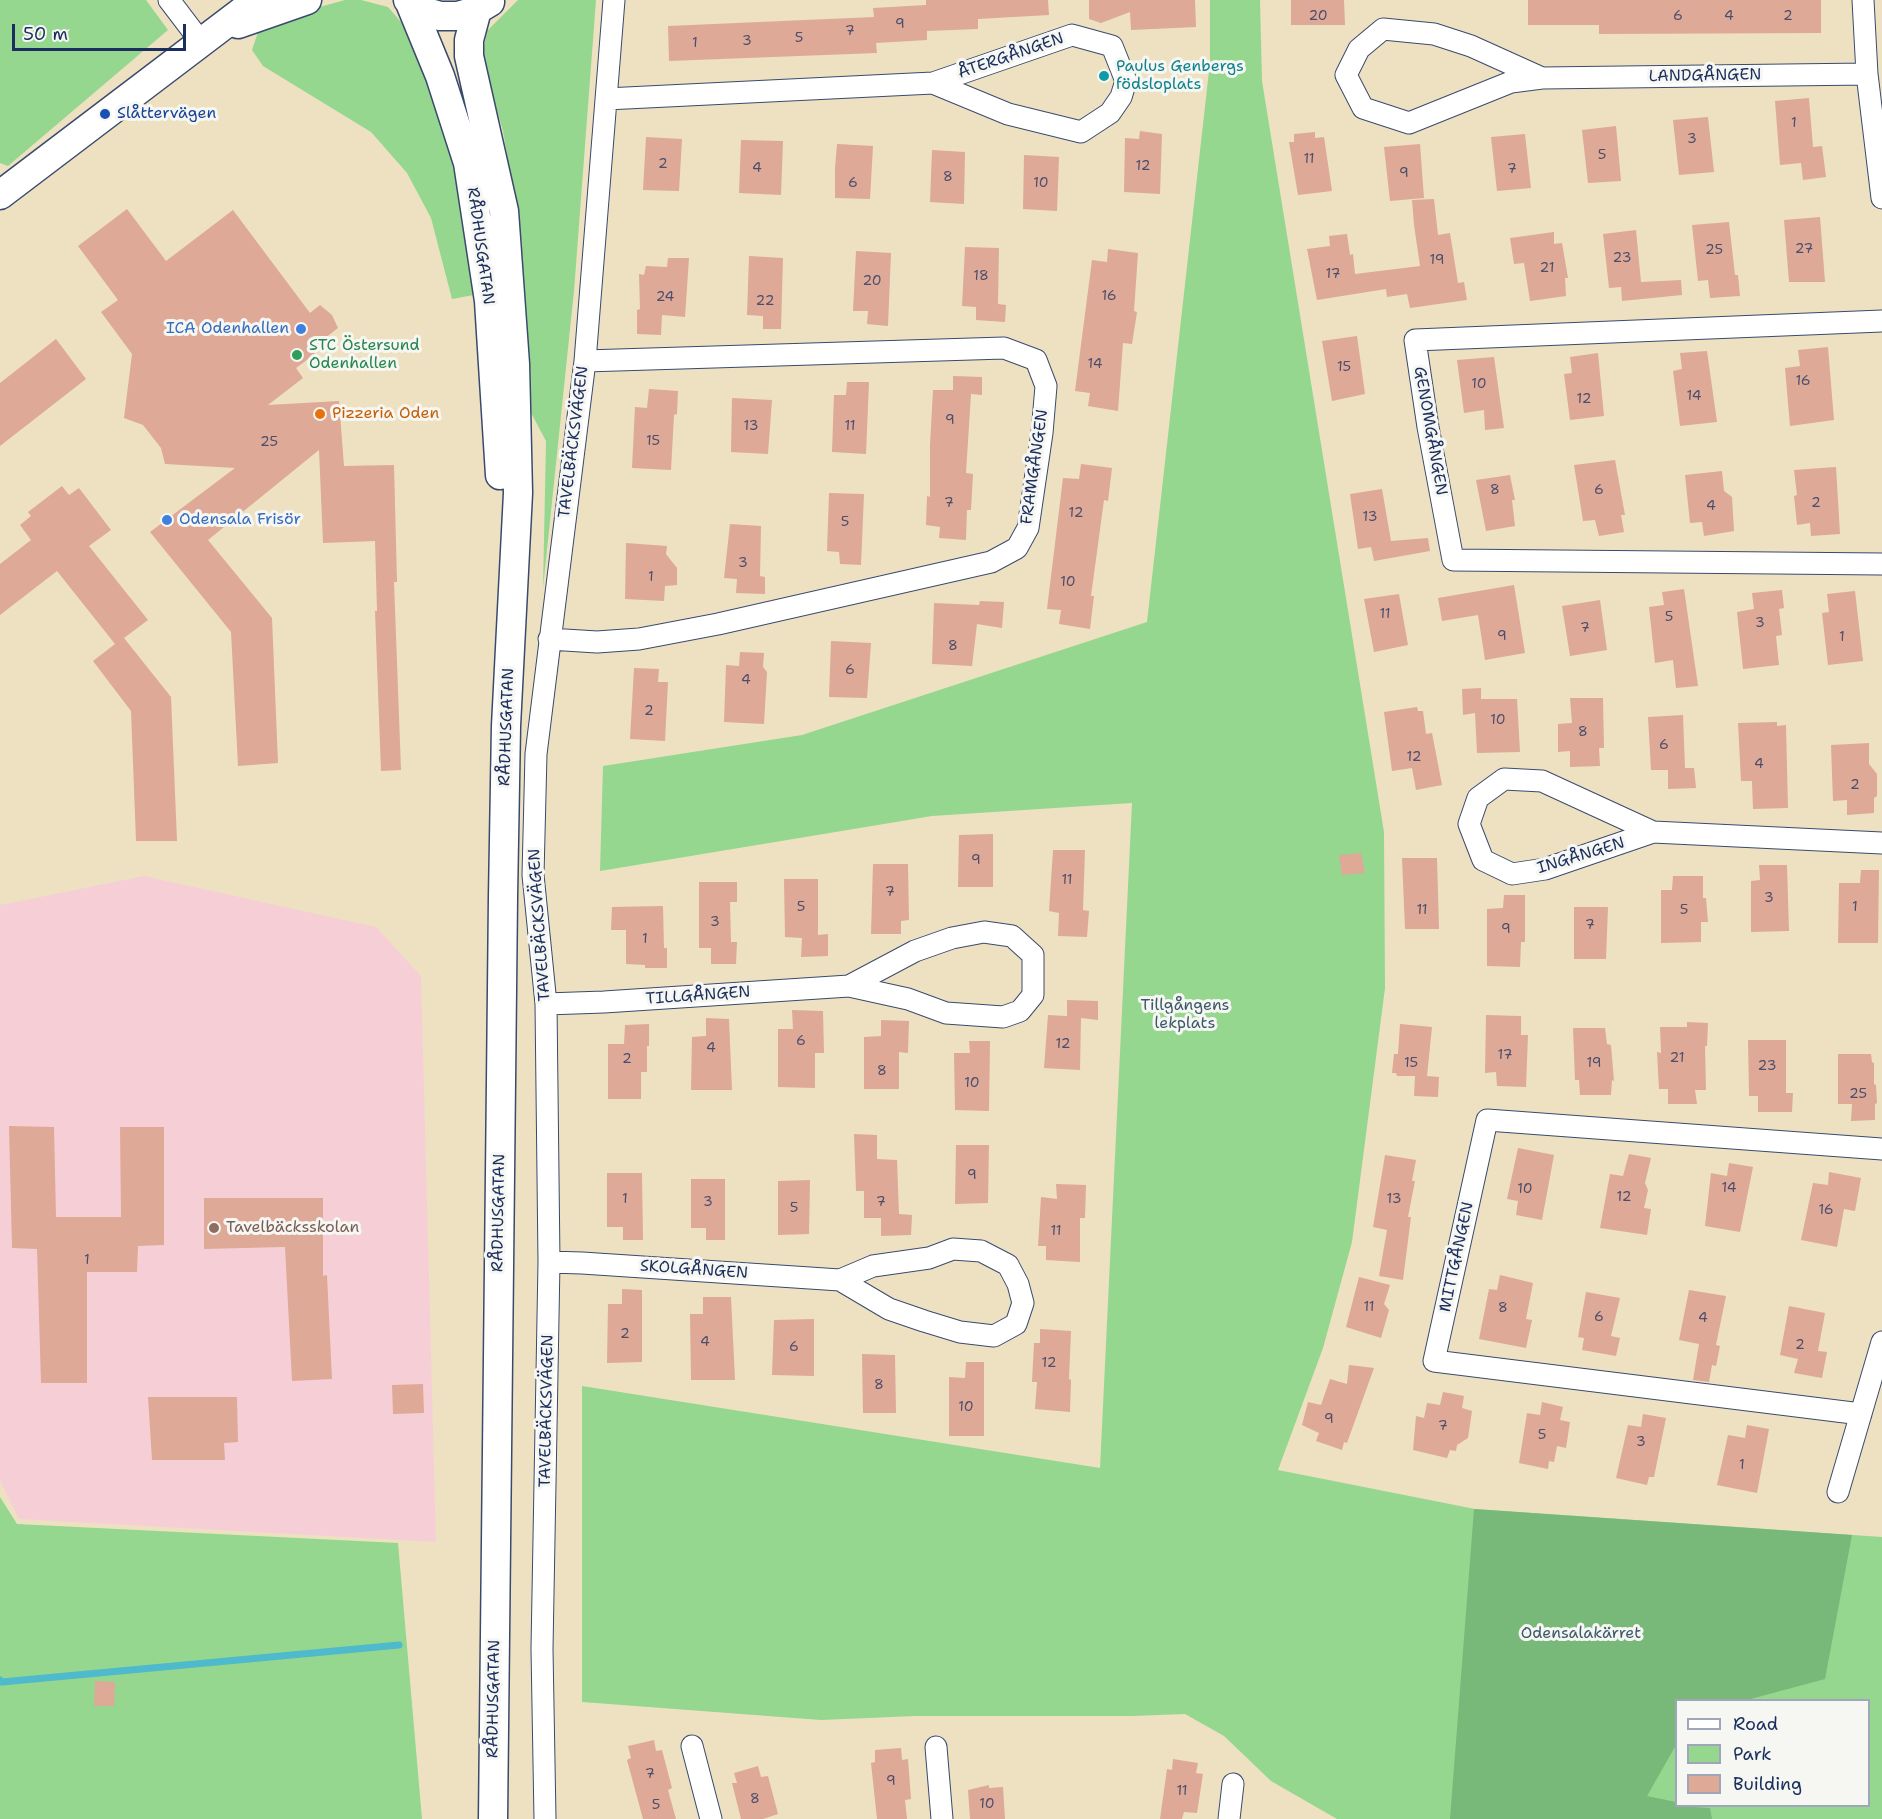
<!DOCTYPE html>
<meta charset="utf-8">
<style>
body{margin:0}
#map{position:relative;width:1882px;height:1819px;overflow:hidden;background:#ede1c1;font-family:"Shantell Sans",sans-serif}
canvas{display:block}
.legend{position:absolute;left:1675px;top:1699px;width:195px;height:108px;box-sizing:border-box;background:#f6f6f2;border:2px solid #9ea6b7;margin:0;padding:8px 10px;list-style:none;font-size:18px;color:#1b2f5e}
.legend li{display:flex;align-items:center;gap:12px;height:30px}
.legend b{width:30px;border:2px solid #9ea6b7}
.scale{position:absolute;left:12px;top:24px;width:174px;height:27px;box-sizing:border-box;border:3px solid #1b2f5e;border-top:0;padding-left:8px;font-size:18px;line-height:21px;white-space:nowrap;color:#1b2f5e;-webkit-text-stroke:4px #f6f6f2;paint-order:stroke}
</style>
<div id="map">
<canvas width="1882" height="1819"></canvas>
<ul class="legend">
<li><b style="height:8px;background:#fff"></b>Road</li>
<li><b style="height:16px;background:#95d78e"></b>Park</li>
<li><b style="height:16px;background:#dea996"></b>Building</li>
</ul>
<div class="scale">50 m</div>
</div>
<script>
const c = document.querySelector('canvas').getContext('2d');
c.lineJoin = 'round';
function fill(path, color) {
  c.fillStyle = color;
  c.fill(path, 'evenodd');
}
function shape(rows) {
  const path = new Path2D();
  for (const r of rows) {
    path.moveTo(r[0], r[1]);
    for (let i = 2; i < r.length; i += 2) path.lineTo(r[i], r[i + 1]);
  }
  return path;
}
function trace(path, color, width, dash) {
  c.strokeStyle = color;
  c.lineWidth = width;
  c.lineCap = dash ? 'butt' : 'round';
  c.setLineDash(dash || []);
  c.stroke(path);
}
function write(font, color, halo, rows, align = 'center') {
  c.font = font + ' "Shantell Sans",sans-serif';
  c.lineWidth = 6;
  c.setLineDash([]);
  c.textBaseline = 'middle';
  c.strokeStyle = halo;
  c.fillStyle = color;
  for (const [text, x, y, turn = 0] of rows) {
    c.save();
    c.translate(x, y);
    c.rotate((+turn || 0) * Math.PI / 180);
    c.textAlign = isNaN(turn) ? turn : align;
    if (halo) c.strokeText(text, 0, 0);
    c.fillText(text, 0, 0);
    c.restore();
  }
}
fill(shape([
 [144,876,376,927,421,976,436,1542,19,1519,0,1481,0,905]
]), '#f6cfd6');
fill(shape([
 [0,0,146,0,168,30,8,166,0,163],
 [345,0,361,0,388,7,407,29,434,89,459,175,479,294,452,299,431,218,407,173,371,132,263,66,252,50,258,32,316,8],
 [518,0,596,0,574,291,543,588,546,441,529,409,518,221,503,131,482,58,487,31],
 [1210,0,1260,0,1262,81,1384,832,1385,988,1352,1242,1323,1348,1278,1470,1475,1509,1882,1537,1882,1819,1337,1819,1271,1781,1224,1736,1185,1714,1132,1716,915,1716,821,1720,582,1702,582,1386,1100,1468,1132,803,932,816,600,871,603,766,802,735,1147,622,1210,62],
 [1676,1700,1868,1700,1868,1806,1676,1806],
 [0,1497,17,1524,398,1543,422,1819,0,1819]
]), '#95d78e');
fill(shape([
 [1474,1509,1852,1535,1825,1679,1747,1700,1676,1700,1676,1745,1647,1796,1676,1802,1676,1806,1710,1808,1712,1819,1450,1819]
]), '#78b879');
trace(shape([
 [0,1680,2,1682,399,1645]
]), '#4fbacb', 7);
fill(shape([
 [926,0,1048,0,1049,15,978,19,978,29,927,31,927,40,876,43,877,53,669,61,668,26,874,17,873,8,926,5],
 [1089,0,1195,0,1196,27,1131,30,1130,12,1101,23,1089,19],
 [1291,0,1344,0,1345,25,1291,25],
 [1528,0,1821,0,1821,33,1599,34,1599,25,1528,25],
 [1809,98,1813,147,1822,146,1826,177,1803,180,1801,163,1780,165,1775,101],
 [1708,117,1714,172,1679,175,1673,120],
 [1616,126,1621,181,1588,183,1582,130],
 [1140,131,1162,134,1160,194,1124,192,1125,138,1139,139],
 [1315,132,1315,138,1324,137,1332,191,1298,195,1289,142,1294,142,1294,134],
 [1525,134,1531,188,1497,191,1491,137],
 [646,137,682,139,679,191,643,190],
 [741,140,783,141,781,195,739,193],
 [837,144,873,146,870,199,835,198,835,168],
 [1420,144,1424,198,1390,201,1384,147],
 [932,150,965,152,964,204,930,202],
 [1024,155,1059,157,1057,211,1023,209],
 [1434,199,1438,235,1450,233,1458,283,1464,282,1467,300,1410,308,1407,294,1387,297,1386,289,1317,300,1307,249,1330,246,1329,236,1347,234,1350,255,1353,254,1355,274,1420,266,1414,225,1412,200],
 [127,209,166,261,233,210,310,313,320,305,332,315,338,328,311,349,315,354,296,368,303,378,268,405,339,401,344,466,394,465,397,582,394,582,401,770,381,771,375,611,377,611,375,541,323,543,319,450,208,540,272,618,278,763,238,766,231,632,150,532,235,468,165,464,161,448,143,425,124,418,132,354,101,312,118,300,78,246],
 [1820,217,1825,282,1789,282,1784,220],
 [1729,222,1735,275,1738,275,1740,296,1710,298,1708,280,1698,281,1692,225],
 [1636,230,1641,282,1681,280,1682,295,1622,301,1621,287,1609,288,1603,234],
 [1554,232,1554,244,1562,243,1568,278,1565,278,1566,296,1530,301,1524,263,1514,264,1510,238],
 [965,247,999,248,998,304,1006,305,1005,322,976,320,976,307,962,306],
 [1108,249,1138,253,1134,311,1137,312,1132,344,1123,343,1118,411,1088,406,1090,393,1075,391,1092,260,1107,262],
 [856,251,891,253,888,326,867,324,868,311,853,311],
 [749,256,783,258,781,329,763,329,763,316,747,315],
 [668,258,689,258,685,317,662,315,661,335,637,334,637,310,640,309,639,274,644,275,646,266,667,267],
 [1357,336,1365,394,1332,401,1322,341],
 [56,339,86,379,0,446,0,383],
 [1828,347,1834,420,1790,426,1785,368,1800,366,1798,350],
 [1707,351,1717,422,1680,426,1673,371,1682,369,1680,353],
 [1598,353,1604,416,1570,420,1564,374,1572,373,1570,357],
 [1494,357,1504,428,1485,430,1484,410,1464,413,1457,360],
 [953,376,982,377,982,395,971,394,966,473,973,474,971,510,967,510,966,540,939,538,940,527,926,525,927,496,930,497,930,445,933,390,953,390],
 [847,382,869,382,866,454,832,452,834,395,846,395],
 [649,389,678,391,677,414,674,415,671,470,632,468,635,407,647,408],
 [732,398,772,400,768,454,731,452],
 [1615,460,1625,515,1621,515,1624,532,1599,536,1595,520,1583,521,1574,465],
 [1081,464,1112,468,1108,501,1104,500,1091,596,1094,596,1090,629,1059,624,1061,610,1047,609,1063,478,1079,479],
 [1836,467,1840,534,1811,536,1810,523,1797,525,1794,496,1797,495,1794,470],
 [1722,471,1724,491,1732,497,1734,531,1704,536,1702,522,1690,523,1685,475],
 [1510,475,1515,500,1512,500,1515,526,1486,531,1476,480],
 [62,486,69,495,79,488,111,530,89,546,148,620,124,638,171,697,177,841,136,841,131,711,93,661,115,644,57,571,0,615,0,564,31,540,20,525,31,516,28,512],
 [1382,489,1391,541,1428,538,1430,551,1374,561,1371,547,1358,549,1350,494],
 [829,493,864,494,861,565,840,564,839,552,827,551],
 [730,524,761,526,760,576,765,577,765,594,736,593,737,579,724,578],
 [626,543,667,546,666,554,677,568,677,585,665,586,664,601,625,599],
 [1514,585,1525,653,1485,660,1478,615,1442,621,1438,598],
 [1684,589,1698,686,1676,688,1673,660,1655,663,1649,607,1664,605,1662,592],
 [1782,590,1784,608,1779,609,1782,635,1776,636,1779,665,1743,669,1737,612,1754,609,1752,593],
 [1855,591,1863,661,1828,665,1822,613,1829,612,1827,594],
 [1399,594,1408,645,1374,652,1364,599],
 [1600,600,1607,650,1570,656,1562,606],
 [980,601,1004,602,1002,628,977,624,972,666,932,664,934,603,979,605],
 [831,641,871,643,867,698,829,697],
 [740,652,764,653,763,667,767,672,764,724,724,722,726,665,739,666],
 [634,668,659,669,658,682,668,682,665,741,630,739],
 [1481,688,1481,699,1517,699,1520,752,1477,753,1475,713,1463,715,1462,689],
 [1570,698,1603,698,1604,748,1599,748,1600,766,1570,767,1570,751,1558,752,1558,724,1572,723],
 [1417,707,1418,711,1423,711,1426,734,1432,733,1442,785,1416,790,1412,768,1392,771,1384,712],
 [1683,715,1685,768,1694,768,1696,788,1668,789,1668,770,1651,770,1648,717],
 [1777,722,1777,726,1786,725,1788,808,1753,809,1752,781,1741,781,1738,723],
 [1869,743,1869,764,1877,774,1877,796,1874,798,1874,813,1847,815,1847,800,1833,801,1831,745],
 [993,834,993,887,958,887,959,835],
 [1053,850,1085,850,1083,910,1089,911,1087,937,1058,936,1059,913,1049,911],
 [1361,853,1365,873,1342,875,1339,855],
 [1402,858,1437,858,1439,929,1405,929],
 [873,864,908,864,909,920,901,921,901,934,871,934],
 [1759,865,1787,865,1789,931,1751,932,1751,881,1760,880],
 [1861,870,1879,870,1878,943,1838,943,1839,883,1860,883],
 [1673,876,1703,876,1703,898,1706,898,1708,922,1701,922,1701,942,1661,943,1661,890,1672,890],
 [784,879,818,879,818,935,828,934,828,956,801,957,802,938,785,937],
 [699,882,737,882,737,902,730,902,731,942,737,942,736,964,711,964,711,948,699,948],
 [1504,895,1525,895,1525,942,1521,942,1520,967,1487,966,1487,909,1503,908],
 [663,906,664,948,667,948,667,968,645,968,645,965,626,964,626,930,611,930,612,907],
 [1574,907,1608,907,1606,959,1574,959],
 [1067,1000,1098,1001,1098,1020,1081,1018,1080,1070,1044,1068,1048,1015,1067,1016],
 [792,1010,823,1011,824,1053,815,1053,815,1088,778,1087,778,1029,793,1029],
 [1486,1015,1521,1016,1521,1035,1528,1035,1526,1087,1497,1086,1496,1072,1485,1073],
 [706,1018,729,1019,732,1090,691,1090,692,1037,706,1036],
 [881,1020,909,1021,908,1053,899,1052,899,1089,864,1089,864,1037,881,1036],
 [1687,1022,1708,1023,1707,1046,1705,1046,1706,1090,1695,1090,1697,1104,1668,1104,1668,1089,1659,1089,1657,1052,1661,1053,1660,1027,1687,1027],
 [649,1024,649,1046,647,1046,647,1072,641,1072,641,1099,608,1099,608,1044,624,1044,625,1025],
 [1400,1024,1432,1027,1427,1076,1439,1077,1438,1097,1414,1096,1415,1076,1397,1076,1396,1073,1392,1073,1394,1054,1398,1054],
 [1573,1028,1605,1028,1607,1044,1611,1045,1614,1081,1612,1080,1611,1095,1580,1095,1579,1080,1575,1080],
 [1748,1040,1786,1040,1786,1093,1793,1093,1792,1112,1758,1112,1758,1096,1749,1096],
 [969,1041,990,1041,989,1111,955,1110,954,1053,970,1053],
 [1838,1054,1871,1054,1872,1062,1874,1063,1874,1084,1876,1085,1877,1103,1875,1104,1875,1120,1851,1121,1852,1104,1838,1104],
 [9,1126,54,1127,56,1217,121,1217,120,1127,164,1127,164,1245,138,1246,137,1272,87,1272,87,1383,41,1383,37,1249,12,1248],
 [854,1134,877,1135,877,1159,897,1160,899,1214,912,1215,911,1235,881,1236,881,1218,864,1218,864,1191,856,1191],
 [956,1145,989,1145,988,1203,955,1204],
 [1518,1148,1554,1155,1542,1220,1516,1215,1518,1201,1507,1199],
 [1629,1154,1651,1158,1645,1183,1648,1190,1644,1208,1651,1209,1647,1235,1600,1228,1610,1174,1623,1176],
 [1385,1155,1416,1160,1412,1181,1415,1181,1408,1217,1411,1217,1403,1280,1379,1276,1387,1230,1373,1227],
 [1729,1163,1753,1167,1740,1232,1705,1226,1711,1173,1727,1176],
 [1829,1172,1861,1178,1855,1211,1844,1209,1837,1247,1801,1240,1813,1183,1828,1185],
 [607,1173,642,1173,643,1240,623,1240,623,1227,607,1227],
 [691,1179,725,1179,725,1240,706,1240,706,1228,691,1228],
 [810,1180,809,1234,778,1235,778,1181],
 [1056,1184,1086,1185,1085,1218,1080,1218,1080,1262,1046,1260,1046,1246,1038,1246,1041,1197,1057,1199],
 [204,1198,323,1198,323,1276,327,1275,332,1379,292,1381,285,1247,204,1249],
 [1500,1275,1533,1283,1526,1319,1532,1320,1526,1348,1479,1339,1489,1289,1497,1290],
 [1359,1277,1390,1285,1384,1304,1389,1310,1381,1338,1346,1327],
 [622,1289,642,1290,642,1362,607,1363,608,1304,622,1304],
 [1689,1290,1726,1296,1716,1345,1720,1346,1716,1366,1712,1365,1709,1382,1693,1380,1699,1344,1679,1340],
 [1586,1292,1620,1298,1611,1336,1620,1338,1616,1356,1582,1350,1584,1338,1578,1337],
 [703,1297,731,1297,735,1380,691,1380,690,1314,703,1314],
 [1789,1306,1825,1313,1818,1351,1827,1352,1822,1378,1794,1373,1798,1359,1780,1355],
 [814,1319,814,1376,772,1375,774,1320],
 [1040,1329,1071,1331,1069,1379,1071,1380,1070,1412,1035,1409,1037,1382,1032,1382,1034,1343,1040,1343],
 [862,1354,895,1355,896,1413,863,1413],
 [966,1362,984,1362,984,1436,949,1436,949,1377,965,1378],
 [1349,1365,1374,1368,1347,1443,1344,1442,1342,1450,1316,1441,1319,1433,1302,1425,1308,1402,1321,1405,1330,1379,1347,1384],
 [423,1384,424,1413,393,1414,392,1385],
 [1443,1392,1464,1396,1462,1408,1472,1411,1468,1438,1457,1445,1456,1451,1450,1450,1447,1458,1413,1450,1416,1416,1424,1418,1427,1403,1440,1405],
 [148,1397,237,1397,238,1442,224,1443,225,1460,152,1460],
 [1542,1402,1563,1407,1560,1420,1570,1422,1566,1448,1557,1446,1554,1462,1549,1461,1548,1469,1519,1463,1527,1413,1540,1415],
 [1643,1414,1666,1418,1654,1477,1649,1477,1647,1485,1616,1478,1628,1425,1641,1427],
 [1747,1425,1769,1429,1757,1493,1717,1485,1728,1435,1745,1438],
 [95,1681,115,1682,114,1706,94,1706],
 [654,1740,656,1751,662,1750,672,1788,668,1790,676,1819,643,1819,627,1760,631,1758,628,1746],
 [901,1748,902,1760,908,1759,911,1799,905,1800,907,1819,877,1819,871,1763,875,1762,875,1750],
 [1173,1759,1198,1763,1196,1773,1203,1774,1197,1813,1184,1812,1182,1819,1160,1819,1167,1769,1172,1770],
 [758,1766,761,1777,768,1776,778,1814,763,1819,741,1819,732,1783,737,1783,734,1773],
 [989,1785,989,1788,1003,1787,1005,1819,970,1819,968,1790]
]), '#dea996');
const street = shape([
 [169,0,201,42],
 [1863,0,1867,74,1882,198],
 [1542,78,1511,82,1409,123,1363,108,1346,75,1359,49,1383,29,1434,34,1471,46,1542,78,1867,74],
 [606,99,933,83,1008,114,1081,132,1110,113,1121,97,1126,81,1112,46,1072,35,933,83],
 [1882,321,1415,340,1428,427,1453,560,1882,564],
 [549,639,597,642,639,639,718,624,991,562,1017,548,1028,528,1042,433,1046,386,1036,360,1004,348,585,361],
 [1653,832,1542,781,1504,779,1478,798,1469,824,1483,860,1512,874,1545,869,1653,832,1882,843],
 [546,1004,604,1002,849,986,908,999,946,1013,1003,1017,1020,1011,1033,995,1033,955,1012,936,984,932,952,938,915,951,849,986],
 [549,1262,582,1263,840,1280,889,1309,924,1321,960,1332,994,1336,1016,1324,1023,1303,1018,1284,1008,1265,981,1251,953,1249,929,1258,873,1266,840,1280],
 [1861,1414,1434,1361,1487,1120,1882,1149],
 [1838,1492,1882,1342],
 [692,1746,711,1819],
 [936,1747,942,1819],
 [545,1819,542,1649,549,1262,546,1004,533,875,536,754,585,361,614,0],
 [1229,1819,1233,1784]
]);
const secondary = shape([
 [408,0,423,11,440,16,458,16,475,11,490,2],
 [410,3,440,76,468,163,489,301,500,475],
 [477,10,469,40,469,56,504,211,515,364,518,493,506,726,503,897,493,1819],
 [238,24,307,0],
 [0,195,257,0]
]);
trace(street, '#3a4a6d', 23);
trace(secondary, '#3a4a6d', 31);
trace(street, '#fff', 21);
trace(secondary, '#fff', 28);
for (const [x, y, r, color] of [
 [1104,76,6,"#0f9aa8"],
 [105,114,6,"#1a4fb4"],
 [301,329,6,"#3f7fe0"],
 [297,355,6,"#2e9e5b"],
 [320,414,6,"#e8710a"],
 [167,520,6,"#3f7fe0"],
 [214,1228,6,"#8d6e63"]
]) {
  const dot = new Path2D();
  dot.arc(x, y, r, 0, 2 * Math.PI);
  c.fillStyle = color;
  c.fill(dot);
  trace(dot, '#f6f6f2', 2);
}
write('14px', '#4c4e6c', null, [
 ["20",1318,16],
 ["6",1678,16],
 ["4",1729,16],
 ["2",1788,16],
 ["9",900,24],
 ["7",850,31],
 ["5",799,38],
 ["3",747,41],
 ["1",695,43],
 ["1",1794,123],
 ["3",1692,139],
 ["5",1602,155],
 ["11",1309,159],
 ["2",663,164],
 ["12",1143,166],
 ["4",757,168],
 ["7",1512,169],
 ["9",1404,173],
 ["8",948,177],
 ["6",853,183],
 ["10",1041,183],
 ["27",1804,249],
 ["25",1714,250],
 ["23",1622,258],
 ["19",1437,260],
 ["21",1547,268],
 ["17",1333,274],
 ["18",981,276],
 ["20",872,281],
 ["16",1109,296],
 ["24",665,297],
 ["22",765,301],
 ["14",1095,364],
 ["15",1344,367],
 ["16",1803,381],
 ["10",1479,384],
 ["14",1694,396],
 ["12",1584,399],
 ["9",950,420],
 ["13",751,426],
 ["11",850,426],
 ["15",653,441],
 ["25",269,442],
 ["8",1495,490],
 ["6",1599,490],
 ["7",949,503],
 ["2",1816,503],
 ["4",1711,506],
 ["12",1076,513],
 ["13",1370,517],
 ["5",845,522],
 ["3",743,563],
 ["1",651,577],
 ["10",1068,582],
 ["11",1385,614],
 ["5",1669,617],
 ["3",1760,623],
 ["7",1585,628],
 ["9",1502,636],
 ["1",1842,637],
 ["8",953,646],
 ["6",850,670],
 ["4",746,680],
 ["2",649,711],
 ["10",1498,720],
 ["8",1583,732],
 ["6",1664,745],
 ["12",1414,757],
 ["4",1759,764],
 ["2",1855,785],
 ["9",976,860],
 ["11",1067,880],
 ["7",890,892],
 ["3",1769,898],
 ["5",801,907],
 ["1",1855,907],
 ["11",1422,910],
 ["5",1684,910],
 ["3",715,922],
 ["7",1590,925],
 ["9",1506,929],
 ["1",645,939],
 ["6",801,1041],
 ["12",1063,1044],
 ["4",711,1048],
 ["17",1505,1055],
 ["21",1677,1058],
 ["2",627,1059],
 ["15",1411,1063],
 ["19",1594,1063],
 ["23",1767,1066],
 ["8",882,1071],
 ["10",972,1083],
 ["25",1858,1094],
 ["9",972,1175],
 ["14",1729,1188],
 ["10",1525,1189],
 ["12",1624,1197],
 ["1",625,1199],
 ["13",1394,1199],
 ["3",708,1202],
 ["7",881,1202],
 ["5",794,1208],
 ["16",1826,1210],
 ["11",1056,1231],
 ["1",87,1260],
 ["11",1369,1307],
 ["8",1503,1308],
 ["6",1599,1317],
 ["4",1703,1318],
 ["2",625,1334],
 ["4",705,1342],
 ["2",1800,1345],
 ["6",794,1347],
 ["12",1049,1363],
 ["8",879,1385],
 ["10",966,1407],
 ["9",1329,1419],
 ["7",1443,1426],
 ["5",1542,1435],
 ["3",1641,1442],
 ["1",1742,1465],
 ["7",650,1774],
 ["9",891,1781],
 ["11",1182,1791],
 ["8",755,1799],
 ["10",987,1804],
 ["5",656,1805]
]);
write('16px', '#1b2f5e', '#f6f6f2', [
 ["ÅTERGÅNGEN",1011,56,-19],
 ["LANDGÅNGEN",1705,76,-1],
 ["RÅDHUSGATAN",480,246,82],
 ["GENOMGÅNGEN",1430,431,80],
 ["TAVELBÄCKSVÄGEN",574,442,-83],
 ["FRAMGÅNGEN",1035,467,-82],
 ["RÅDHUSGATAN",507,727,-88],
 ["INGÅNGEN",1581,856,-17],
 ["TAVELBÄCKSVÄGEN",540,925,-94],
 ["TILLGÅNGEN",698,996,-4],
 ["RÅDHUSGATAN",499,1213,-89],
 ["MITTGÅNGEN",1457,1257,-78],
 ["SKOLGÅNGEN",694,1270,4],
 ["TAVELBÄCKSVÄGEN",547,1411,-89],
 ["RÅDHUSGATAN",494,1699,-89]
]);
write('16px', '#0d838f', '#f6f6f2', [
 ["Paulus Genbergs",1116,67],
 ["födsloplats",1116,85]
], 'left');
write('16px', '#164399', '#f6f6f2', [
 ["Slåttervägen",117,114]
], 'left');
write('16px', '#366cbe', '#f6f6f2', [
 ["ICA Odenhallen",289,329],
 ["Odensala Frisör",179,520,"left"]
], 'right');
write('16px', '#27864d', '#f6f6f2', [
 ["STC Östersund",309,346],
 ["Odenhallen",309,364]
], 'left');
write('16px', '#c56008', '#f6f6f2', [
 ["Pizzeria Oden",332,414]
], 'left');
write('16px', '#3a596a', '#f6f6f2', [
 ["Tillgångens",1185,1006],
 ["lekplats",1185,1024],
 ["Odensalakärret",1581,1634]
]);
write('16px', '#785e54', '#f6f6f2', [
 ["Tavelbäcksskolan",226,1228]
], 'left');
</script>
